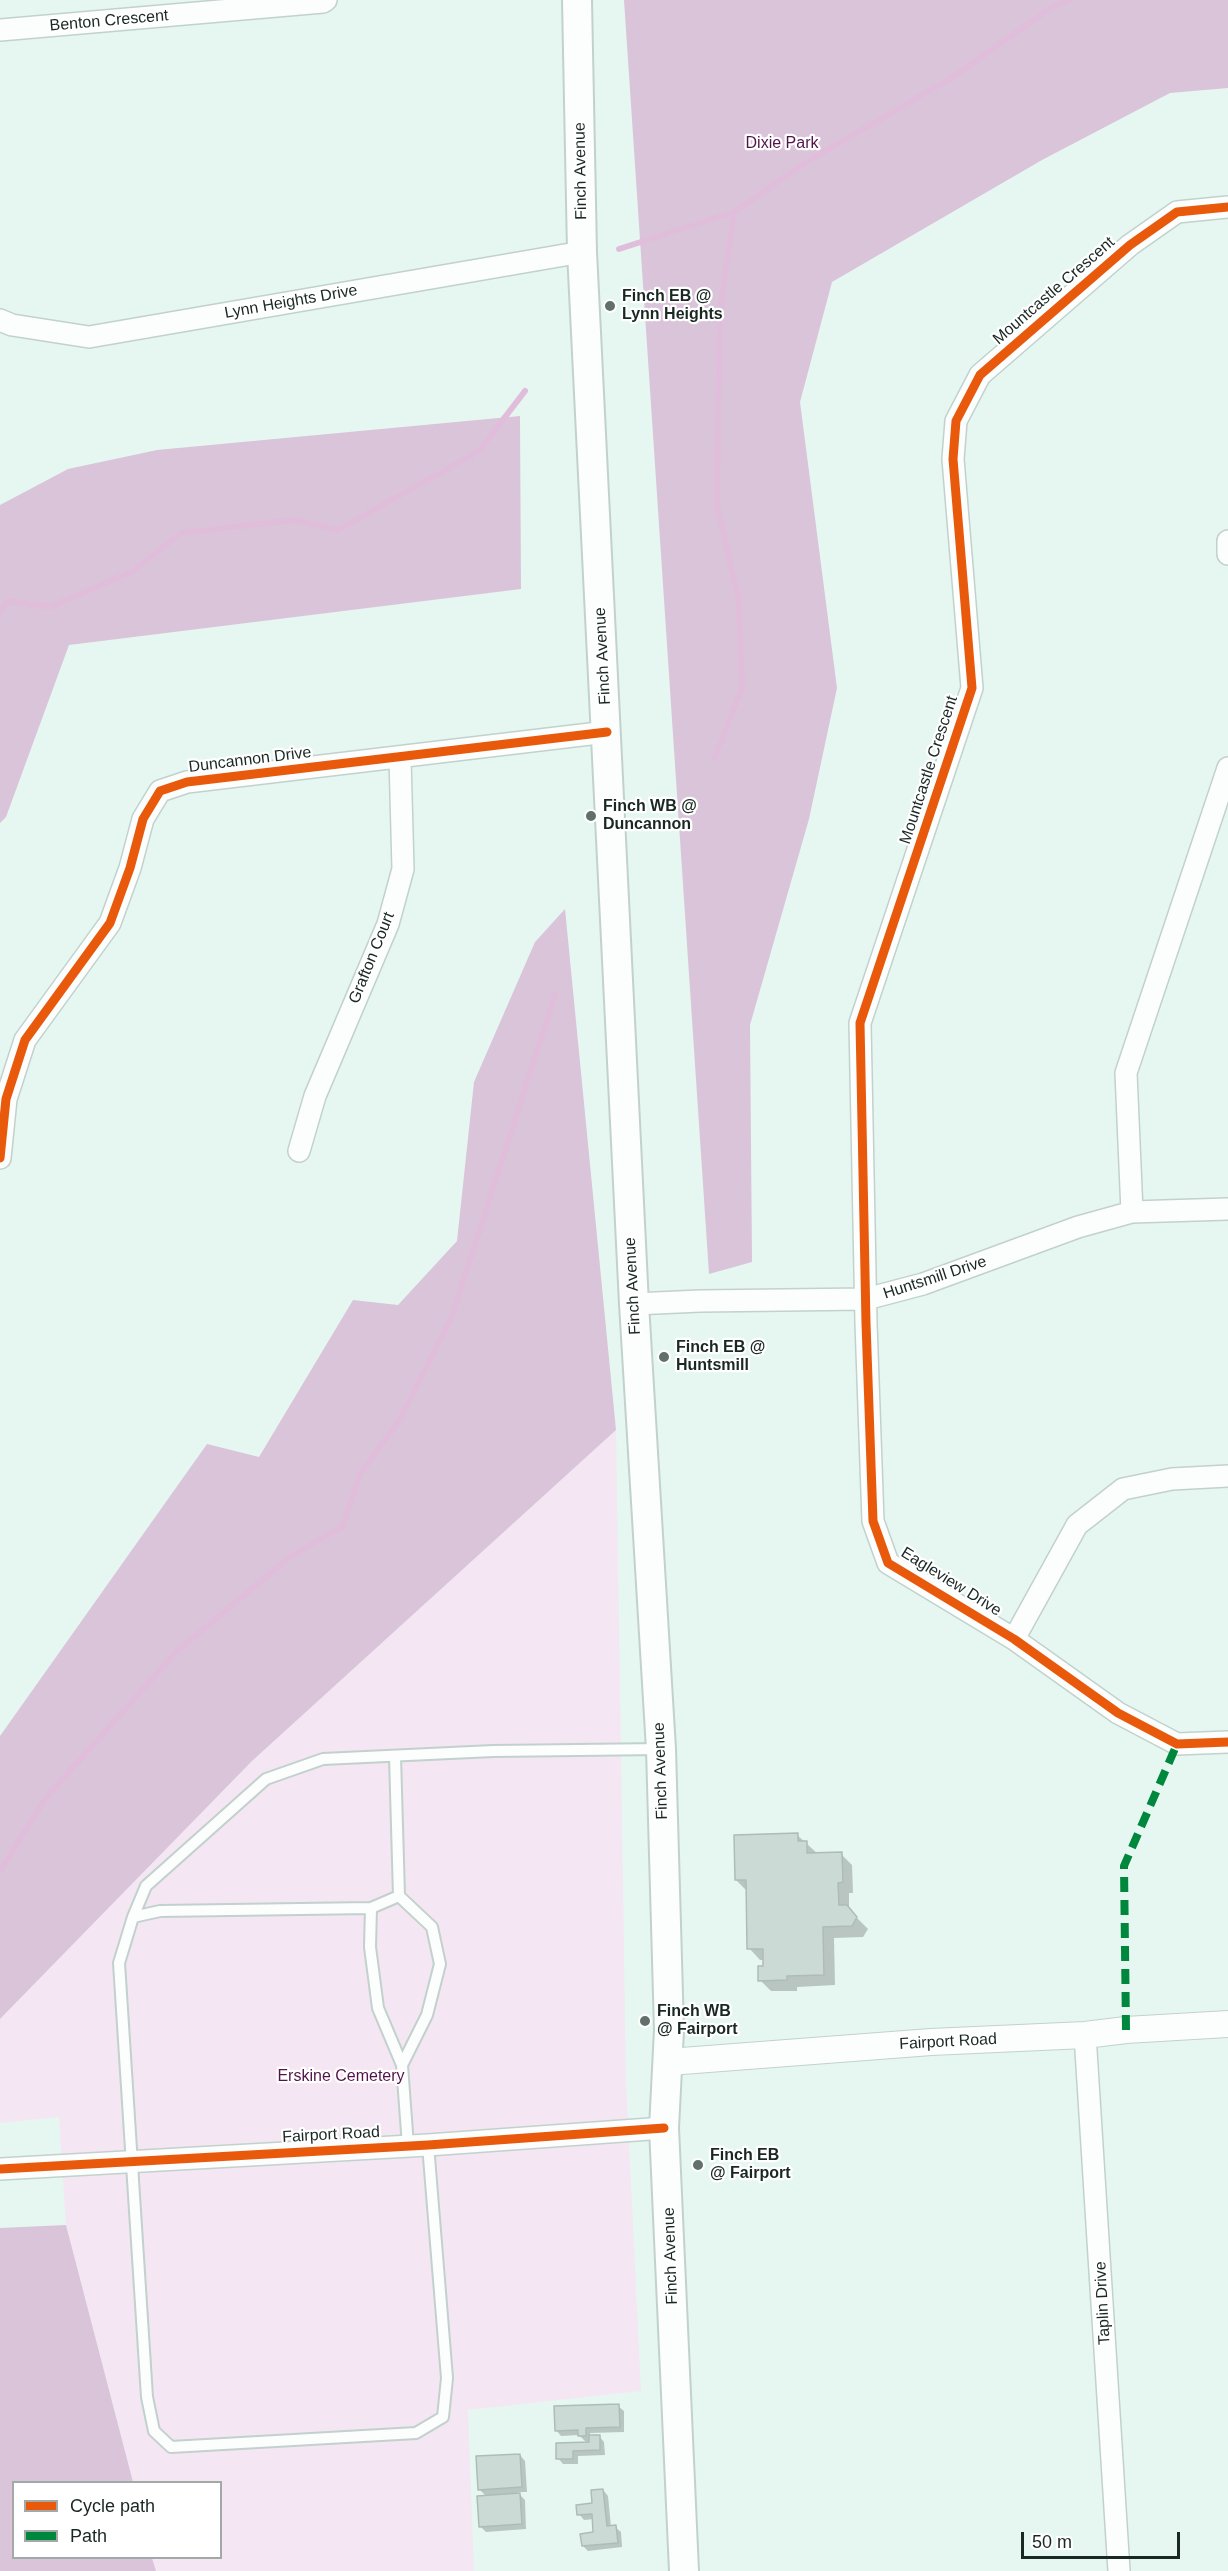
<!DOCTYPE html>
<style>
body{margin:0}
#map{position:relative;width:1228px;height:2571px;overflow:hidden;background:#e6f7f1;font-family:Helvetica,sans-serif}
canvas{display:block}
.legend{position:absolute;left:12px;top:2481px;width:210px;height:78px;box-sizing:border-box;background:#fff;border:2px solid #a3a9a7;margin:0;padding:8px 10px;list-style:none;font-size:18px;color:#1a2823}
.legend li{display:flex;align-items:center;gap:12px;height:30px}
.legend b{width:30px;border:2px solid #a3a9a7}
.scale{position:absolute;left:1021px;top:2532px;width:159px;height:27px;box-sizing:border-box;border:3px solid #1a2823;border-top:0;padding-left:8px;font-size:18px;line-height:21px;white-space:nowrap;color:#1a2823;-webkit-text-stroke:4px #fff;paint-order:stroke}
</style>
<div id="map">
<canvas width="1228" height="2571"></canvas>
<ul class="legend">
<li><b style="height:8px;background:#e8590c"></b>Cycle path</li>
<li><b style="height:8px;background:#00873e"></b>Path</li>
</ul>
<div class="scale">50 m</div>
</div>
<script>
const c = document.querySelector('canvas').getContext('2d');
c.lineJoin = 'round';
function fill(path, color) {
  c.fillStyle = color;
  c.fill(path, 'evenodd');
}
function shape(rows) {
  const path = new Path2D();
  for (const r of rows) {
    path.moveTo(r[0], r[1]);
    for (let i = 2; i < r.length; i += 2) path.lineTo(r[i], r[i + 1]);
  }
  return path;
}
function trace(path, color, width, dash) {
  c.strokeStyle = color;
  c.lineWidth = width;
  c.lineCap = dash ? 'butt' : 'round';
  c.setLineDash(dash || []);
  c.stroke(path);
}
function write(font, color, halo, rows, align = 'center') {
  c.font = font + ' Helvetica,sans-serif';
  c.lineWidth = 4.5;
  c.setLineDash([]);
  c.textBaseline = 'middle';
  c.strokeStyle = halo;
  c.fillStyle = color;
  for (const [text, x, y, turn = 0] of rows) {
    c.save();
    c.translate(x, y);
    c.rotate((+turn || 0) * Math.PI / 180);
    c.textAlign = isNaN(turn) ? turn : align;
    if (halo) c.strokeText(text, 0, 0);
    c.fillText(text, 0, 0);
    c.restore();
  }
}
fill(shape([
 [616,1430,626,2081,641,2391,468,2410,474,2571,156,2571,152,2558,220,2558,220,2482,133,2482,66,2225,59,2117,0,2123,0,2019,252,1761]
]), '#f4e6f3');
fill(shape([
 [624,0,1228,0,1228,88,1170,93,1042,160,832,282,800,402,837,688,809,819,750,1025,752,1262,709,1274],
 [520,416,521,589,69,645,6,817,0,823,0,505,68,469,157,450],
 [565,909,616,1430,252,1761,0,2019,0,1736,207,1444,259,1457,353,1300,398,1305,457,1241,474,1082,535,942],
 [66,2225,133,2482,14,2482,14,2558,152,2558,156,2571,0,2571,0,2228]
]), '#dac4d9');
fill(shape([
 [797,1835,818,1854,841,1854,852,1865,853,1893,849,1893,849,1910,868,1929,863,1937,834,1938,835,1985,797,1987,797,1991,771,1991,760,1980,765,1967,764,1960,760,1960,749,1948,747,1891,736,1880],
 [618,2406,624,2411,624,2432,590,2433,590,2437,599,2436,604,2442,605,2455,578,2456,578,2464,563,2464,558,2458,588,2444,579,2435,561,2436,556,2430],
 [520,2455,525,2461,527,2492,517,2492,525,2500,526,2529,486,2532,480,2526,487,2497,479,2489],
 [603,2490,608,2496,611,2527,615,2527,621,2532,622,2547,588,2551,583,2546,595,2534,594,2519,584,2520,579,2514,594,2504]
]), '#0003');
trace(shape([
 [619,249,734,212,808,161,950,79,1052,7,1070,0],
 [0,612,8,601,50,607,133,571,181,533,294,520,338,530,479,451,525,391],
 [715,757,742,688,739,602,717,505,720,310,734,212],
 [0,1871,45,1799,176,1652,291,1556,342,1527,360,1474,399,1421,452,1316,555,995]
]), '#e0bedb', 6);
const building = shape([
 [798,1833,798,1841,807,1841,807,1853,842,1852,843,1882,838,1883,839,1905,847,1905,857,1917,852,1926,823,1927,824,1975,787,1976,787,1980,758,1981,758,1966,763,1966,763,1949,747,1949,746,1880,735,1880,734,1835,798,1833],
 [619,2404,620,2427,586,2428,586,2436,578,2436,578,2430,555,2431,554,2406,619,2404],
 [589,2435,600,2435,600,2450,573,2451,573,2459,556,2459,556,2443,589,2442,589,2435],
 [520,2454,522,2487,478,2490,476,2456,520,2454],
 [603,2489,607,2526,616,2525,618,2543,582,2546,580,2534,593,2532,592,2514,577,2515,576,2505,592,2503,591,2490,603,2489],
 [520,2493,522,2524,479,2527,477,2496,520,2493]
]);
fill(building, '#ccdad6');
trace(building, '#aebcb7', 1.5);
const service = shape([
 [395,1756,399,1896,432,1927,440,1964,427,2015,402,2065,408,2146],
 [371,1908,399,1896],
 [133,1917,146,1886,266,1779,323,1759,493,1751,661,1749],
 [402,2065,378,2008,370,1947,371,1908,160,1911,133,1917,119,1963,147,2397,154,2431,171,2447,416,2433,443,2417,447,2378,428,2145]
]);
const minor = shape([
 [0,30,323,2,326,0],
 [1228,207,1177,212,1130,245,980,375,956,421,953,459,972,688,860,1023,866,1323,873,1521,888,1563,1014,1639,1118,1713,1177,1744,1228,1742],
 [0,320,12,325,89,337,582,252],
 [1228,541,1228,554],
 [299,1151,315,1096,388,924,403,869,400,758],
 [0,1158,6,1099,25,1040,110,923,130,868,143,819,160,791,187,782,607,732],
 [1132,1212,1126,1073,1228,768],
 [634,1304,700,1301,866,1299,923,1284,1078,1227,1132,1212,1228,1209],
 [1014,1639,1077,1525,1123,1489,1172,1479,1228,1476],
 [1085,2035,1119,2571],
 [0,2169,428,2145,664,2128]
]);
const tertiary = shape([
 [669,2062,931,2042,1085,2035,1126,2030,1228,2024]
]);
const secondary = shape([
 [577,0,582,252,634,1304,661,1749,669,2030,664,2128,684,2571]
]);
trace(service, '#c2d1cc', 14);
trace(minor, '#c2d1cc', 24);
trace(tertiary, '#c2d1cc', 28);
trace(secondary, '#c2d1cc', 32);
trace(service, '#fbfefd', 10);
trace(minor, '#fbfefd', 21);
trace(tertiary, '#fbfefd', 26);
trace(secondary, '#fbfefd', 28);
trace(shape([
 [1126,2030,1124,1866,1177,1744]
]), '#00873e', 8, [15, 8]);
trace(shape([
 [1228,207,1177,212,1130,245,980,375,956,421,953,459,972,688,860,1023,866,1323,873,1521,888,1563,1014,1639,1118,1713,1177,1744,1228,1742],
 [0,1158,6,1099,25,1040,110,923,130,868,143,819,160,791,187,782,607,732],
 [0,2169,428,2145,664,2128]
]), '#e8590c', 9);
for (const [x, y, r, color] of [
 [610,306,6,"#61706b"],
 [591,816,6,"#61706b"],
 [664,1357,6,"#61706b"],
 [645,2021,6,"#61706b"],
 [698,2165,6,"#61706b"]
]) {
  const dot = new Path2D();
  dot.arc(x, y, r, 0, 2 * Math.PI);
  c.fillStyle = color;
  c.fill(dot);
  trace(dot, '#fff', 2);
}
write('16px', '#1a2823', '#fff', [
 ["Benton Crescent",109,21,-5],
 ["Finch Avenue",581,171,-91],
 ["Mountcastle Crescent",1054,291,-41],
 ["Lynn Heights Drive",291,302,-10],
 ["Finch Avenue",603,656,-93],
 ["Duncannon Drive",250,760,-7],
 ["Mountcastle Crescent",929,770,-72],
 ["Grafton Court",372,958,-68],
 ["Huntsmill Drive",935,1278,-18],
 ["Finch Avenue",633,1286,-93],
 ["Eagleview Drive",951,1582,32],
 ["Finch Avenue",661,1771,-92],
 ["Fairport Road",948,2042,-3],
 ["Fairport Road",331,2135,-3],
 ["Finch Avenue",671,2256,-92],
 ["Taplin Drive",1103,2303,-93]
]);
write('16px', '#54134a', '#fff', [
 ["Dixie Park",782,144],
 ["Erskine Cemetery",341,2077]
]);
write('bold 16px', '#1a2823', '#fff', [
 ["Finch EB @",622,297],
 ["Lynn Heights",622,315],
 ["Finch WB @",603,807],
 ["Duncannon",603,825],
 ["Finch EB @",676,1348],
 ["Huntsmill",676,1366],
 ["Finch WB",657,2012],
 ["@ Fairport",657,2030],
 ["Finch EB",710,2156],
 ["@ Fairport",710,2174]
], 'left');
</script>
